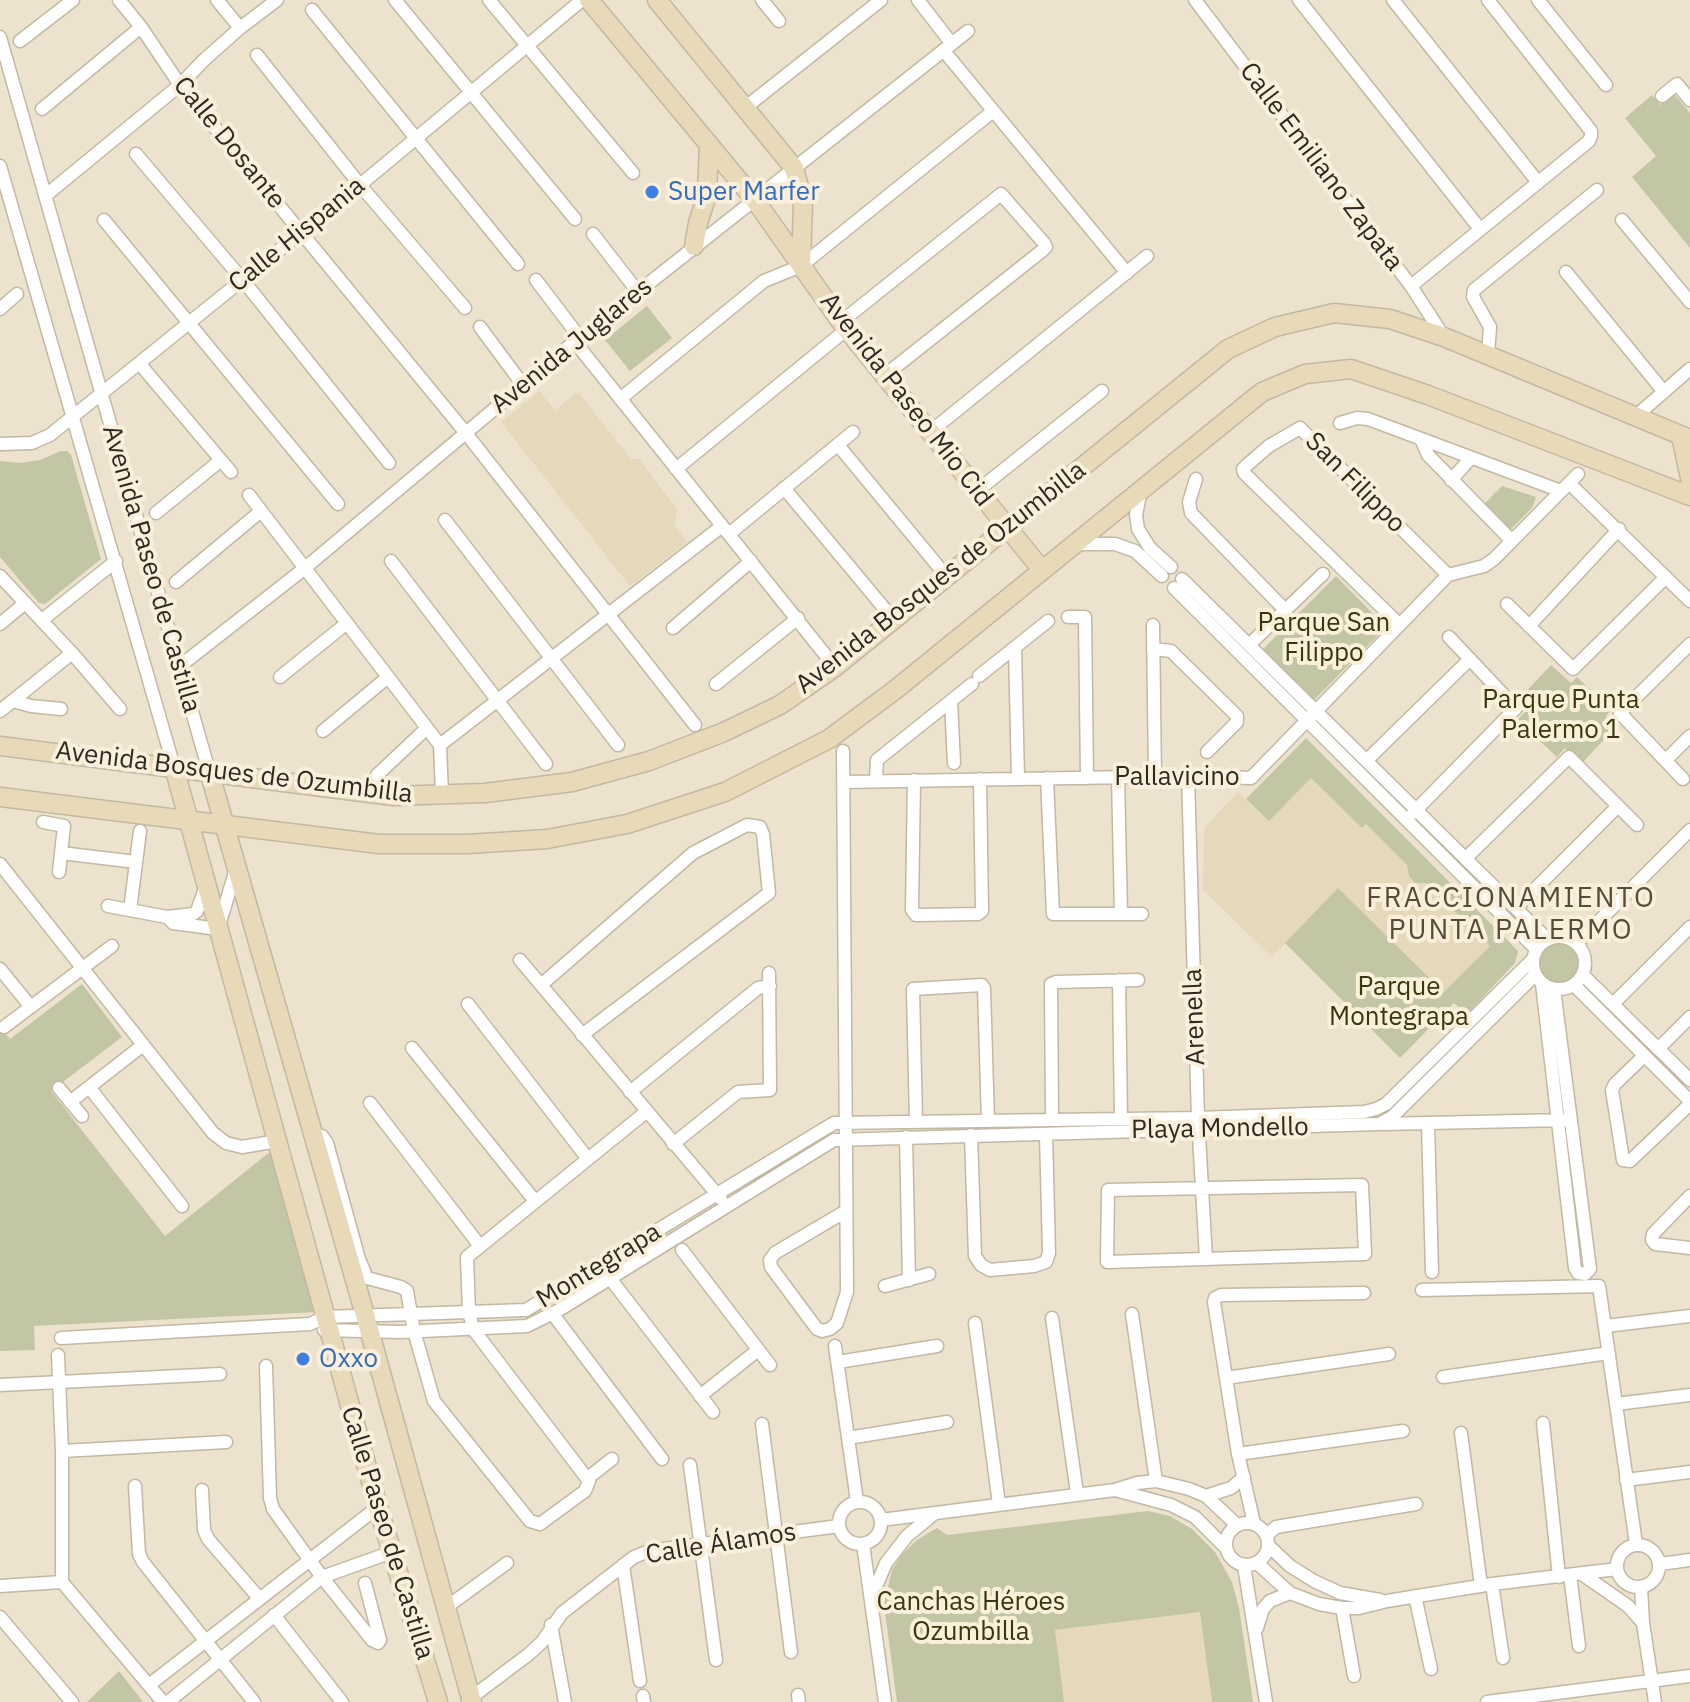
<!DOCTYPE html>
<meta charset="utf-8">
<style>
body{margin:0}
canvas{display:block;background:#ece2cd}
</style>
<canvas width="1690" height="1702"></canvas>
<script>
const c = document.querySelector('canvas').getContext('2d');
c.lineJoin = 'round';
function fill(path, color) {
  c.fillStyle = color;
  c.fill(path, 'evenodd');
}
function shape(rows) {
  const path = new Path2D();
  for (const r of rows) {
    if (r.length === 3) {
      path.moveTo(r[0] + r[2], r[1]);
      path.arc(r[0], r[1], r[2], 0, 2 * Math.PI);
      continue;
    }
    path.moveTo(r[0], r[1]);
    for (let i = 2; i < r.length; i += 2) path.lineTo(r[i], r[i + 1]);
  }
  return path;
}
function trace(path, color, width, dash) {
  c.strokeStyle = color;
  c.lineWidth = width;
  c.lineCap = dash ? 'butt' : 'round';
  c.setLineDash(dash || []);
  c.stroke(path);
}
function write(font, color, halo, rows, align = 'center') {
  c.font = font + ' "IBM Plex Sans",sans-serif';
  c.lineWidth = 8;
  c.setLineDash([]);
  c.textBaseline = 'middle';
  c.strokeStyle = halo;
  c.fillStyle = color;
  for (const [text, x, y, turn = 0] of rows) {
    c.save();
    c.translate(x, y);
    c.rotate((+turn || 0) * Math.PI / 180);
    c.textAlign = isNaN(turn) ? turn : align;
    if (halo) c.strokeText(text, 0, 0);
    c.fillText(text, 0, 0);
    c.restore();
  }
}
fill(shape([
 [539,391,555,410,578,392,631,459,639,459,677,509,674,525,687,542,630,586,501,422],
 [1311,777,1362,827,1366,824,1407,865,1409,876,1425,882,1490,946,1445,992,1338,888,1272,957,1203,890,1204,828,1238,792,1269,821],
 [1201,1612,1212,1702,1064,1702,1055,1630]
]), '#e5d8bb');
fill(shape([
 [1674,94,1690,113,1690,248,1632,177,1656,156,1625,118,1652,95,1660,105],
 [647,306,672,338,630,371,605,340],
 [61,451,67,451,71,455,101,559,45,604,39,603,0,557,0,461,20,463,40,460],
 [1502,486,1536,497,1532,508,1508,532,1482,506],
 [1336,576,1386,627,1313,701,1262,650],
 [1551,665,1571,683,1577,677,1611,710,1606,716,1617,726,1581,764,1565,748,1557,757,1517,720,1526,711,1516,702],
 [1306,738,1518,951,1515,963,1467,1014,1454,1003,1400,1058,1285,943,1338,888,1444,992,1490,946,1426,883,1415,883,1409,876,1407,865,1366,824,1362,828,1311,778,1269,821,1246,799],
 [1557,963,21],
 [82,984,122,1037,51,1091,165,1236,271,1151,316,1312,34,1326,35,1350,0,1351,0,1027,10,1039],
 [1148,1511,1170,1516,1192,1529,1215,1552,1232,1582,1239,1608,1253,1702,1212,1702,1200,1612,1055,1630,1064,1702,897,1702,884,1604,892,1570,902,1554,917,1540,937,1528,947,1535],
 [119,1671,143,1702,87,1702]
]), '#c3c6a4');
const street = shape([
 [119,0,141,27,180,85,465,432,695,725],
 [217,0,240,28],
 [395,0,575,219],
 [489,0,633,173],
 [762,0,779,21],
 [918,0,952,44],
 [1195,0,1411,286,1444,337],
 [1299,0,1480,229],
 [1393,0,1537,181],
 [1538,0,1606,85],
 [312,10,518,264],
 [0,37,209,771],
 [20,41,73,0],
 [944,51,1127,273],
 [257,55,360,185,465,308],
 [1662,96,1677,84,1690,100],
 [746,107,881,0],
 [42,109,141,27],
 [136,154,242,279,389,463],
 [0,166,174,767],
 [45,196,180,85,204,60,240,28,277,0],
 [104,220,338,504],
 [1622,220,1690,302],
 [593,234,638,292],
 [1566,272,1664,392],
 [536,280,580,338],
 [1411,286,1589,141,1591,136,1591,131,1488,0],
 [0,309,17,294],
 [841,322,1001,194,1044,243,1046,247,1043,250,884,376],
 [480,327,523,385],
 [575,342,835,667],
 [1488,356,1490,327,1473,297,1474,290,1597,190],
 [139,363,231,472],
 [620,399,764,281,801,266,992,112],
 [1636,416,1690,369],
 [1340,423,1357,418,1368,419,1561,491],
 [930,432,1147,256],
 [1421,439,1428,455,1512,541],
 [0,444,32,443,50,435,360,185,582,0],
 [838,445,947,577],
 [676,469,847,329],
 [1196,479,1189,502,1191,513,1286,611],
 [1451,480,1471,458],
 [1569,483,1690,601],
 [784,488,894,620],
 [1141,489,1136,515,1138,529,1150,548,1171,567],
 [977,491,1102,391],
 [249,495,440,745],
 [156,513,221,460],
 [445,520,618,745],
 [729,534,853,432],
 [1075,544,1115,544,1135,551,1162,576],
 [391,561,546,764],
 [0,576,72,653,120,709],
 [1182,579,1547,939],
 [176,582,261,511],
 [1174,588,1536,949],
 [1507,604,1573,669,1666,577],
 [1068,617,1085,617,1087,778],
 [42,620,116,561],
 [0,624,24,604],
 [1153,625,1155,777],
 [1400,625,1244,473,1243,469,1247,465,1269,446,1300,428,1448,575],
 [1529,626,1619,529],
 [673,628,751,561],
 [1250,644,1323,574],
 [1015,648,1018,779],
 [1153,649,1171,651,1237,716,1237,722,1207,752],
 [180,666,305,568,567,348,968,31],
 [979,676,1048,621],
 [280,677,347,623],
 [716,684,798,618],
 [13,701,31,706,61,709],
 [951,701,954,763],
 [0,711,72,653],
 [323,731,388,677],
 [440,745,722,526],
 [440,745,442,794],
 [843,751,847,1292,837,1323,830,1329,822,1331,817,1329,771,1267,770,1260,775,1253,846,1211],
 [1367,760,1470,659],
 [1666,760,1690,736],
 [377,775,427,728],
 [1188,776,1198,1118,1206,1259],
 [1118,777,1121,914],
 [1047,778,1053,914,1142,914],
 [1683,779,1620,713,1690,644],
 [914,780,912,910,916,915,978,914,982,911,980,779],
 [876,781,877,760,972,684],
 [844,782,1188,776,1251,778,1448,575,1484,566,1494,559,1578,474],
 [1413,813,1516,708,1449,637],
 [43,822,64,826,59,872],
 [61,853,136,862],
 [1466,858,1569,757,1637,825],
 [0,864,213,1133,226,1143,242,1147,277,1141],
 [108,906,167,917,193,914,197,911,206,886],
 [1516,908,1618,806],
 [130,910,140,831],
 [167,917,173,923,218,929,236,869],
 [1559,963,26],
 [1577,943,1690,830],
 [520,960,721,1199],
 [0,969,31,1007],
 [1583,975,1690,1080],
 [1119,980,1121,1118],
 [1542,984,1575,1268,1578,1273,1585,1274,1590,1269,1554,989],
 [541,985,693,853,747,825,760,827,763,834,769,893,582,1035],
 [1574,985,1690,1101],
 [468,1004,588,1159],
 [1613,1004,1690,927],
 [4,1027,112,946],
 [412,1048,535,1201],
 [1658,1049,1690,1017],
 [1644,1056,1615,1084,1612,1090,1623,1160,1630,1161,1690,1104],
 [89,1087,182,1206],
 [59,1088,82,1116],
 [630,1092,758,988,770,986],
 [70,1102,143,1045],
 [370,1103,480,1246],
 [1052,1119,1051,984,1056,982,1138,980],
 [916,1122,913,989,982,985,984,988,988,1121],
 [1428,1123,1432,1272],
 [1383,1124,1564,1120],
 [314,1135,322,1136,327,1143,359,1259,367,1278,401,1287,407,1291,414,1331,434,1401,530,1521,540,1524,585,1491,589,1481,473,1329,469,1312,467,1257,646,1112],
 [971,1135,975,1256,981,1265,990,1270,1034,1266,1046,1262,1049,1253,1046,1134],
 [906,1137,909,1280],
 [673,1144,738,1092,770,1090,769,973],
 [1362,1185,1365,1254,1107,1262,1108,1190,1362,1185],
 [1690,1196,1653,1234,1652,1240,1655,1244,1690,1248],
 [682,1250,770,1365],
 [609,1277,713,1412],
 [885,1286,929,1274],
 [1422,1290,1599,1286,1636,1544],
 [552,1313,662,1459],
 [1132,1314,1156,1481],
 [1052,1318,1077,1493],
 [975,1323,999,1504],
 [1606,1326,1690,1316],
 [324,1330,401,1332,527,1326,559,1310,834,1140,1379,1124,1392,1117,1535,975],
 [61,1338,310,1324,325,1317,526,1310,834,1123,1198,1118,1364,1112,1376,1109,1386,1104,1533,959],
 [835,1346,857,1501],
 [58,1355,62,1451,62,1582],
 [838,1362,937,1346],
 [266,1366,270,1498,273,1509,322,1577,372,1640,378,1643],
 [1443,1377,1609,1353],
 [1226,1378,1389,1354],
 [0,1385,220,1374],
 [700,1396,758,1350],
 [1616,1404,1690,1395],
 [1543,1423,1559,1577],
 [762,1424,791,1652],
 [1461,1433,1481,1586],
 [848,1438,947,1422],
 [62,1451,226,1442],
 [1238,1454,1403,1431],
 [690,1465,716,1660],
 [588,1478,612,1459],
 [1626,1480,1690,1472],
 [135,1486,139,1554,143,1562,254,1702],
 [202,1490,204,1530,208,1539,259,1598],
 [1115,1490,1171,1505,1195,1517,1225,1547],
 [1206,1496,1231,1488,1244,1477],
 [860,1523,21],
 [881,1520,1115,1490,1137,1483,1156,1481,1189,1489,1206,1496,1237,1525],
 [1247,1544,21],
 [1254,1523,1238,1454,1214,1302,1215,1298,1221,1295,1364,1293],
 [1267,1535,1276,1527,1416,1504],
 [863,1544,885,1702],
 [1638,1566,21],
 [1269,1546,1290,1566,1314,1581,1340,1593,1380,1600],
 [1257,1563,1290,1593,1319,1604,1342,1608,1359,1608,1387,1601,1492,1584,1617,1569],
 [1660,1564,1690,1560],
 [623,1565,640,1681],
 [1244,1566,1266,1702],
 [1582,1574,1628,1606,1643,1623],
 [1570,1575,1579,1646],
 [62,1582,163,1702],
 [365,1583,380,1640,378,1643],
 [1492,1584,1503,1658],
 [0,1586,62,1582],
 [1641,1587,1643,1623,1655,1702],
 [872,1596,886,1563,907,1536,935,1513],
 [1415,1596,1431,1669],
 [1342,1608,1354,1676],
 [444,1609,507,1563],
 [274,1615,342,1702],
 [0,1617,72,1702],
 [551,1625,565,1702],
 [1257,1628,1263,1609,1270,1601,1290,1593],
 [149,1685,378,1507],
 [798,1695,799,1702],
 [643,1696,644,1702],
 [468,1700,529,1654,542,1642,562,1613,634,1557,649,1551,839,1526],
 [168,1702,322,1577,392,1552],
 [1487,1702,1690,1676]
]);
const secondary = shape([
 [589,0,755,200,841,322,1042,570],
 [657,0,794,168,803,202,801,266],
 [694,246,698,223,707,195,709,144],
 [1681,436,1690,478],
 [0,746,393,796,485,793,572,782,649,761,724,732,780,705,835,667,1228,349,1275,327,1334,313,1390,319,1444,337,1690,439],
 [174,767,378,1507,438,1702],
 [209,771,365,1315,472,1702],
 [0,797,379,844,467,844,547,839,627,824,725,792,829,739,895,690,1262,392,1305,374,1351,369,1428,395,1690,496]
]);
trace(street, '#c2b8a3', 15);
trace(secondary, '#c2b8a3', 21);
trace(street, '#fff', 12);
trace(secondary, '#e8dab9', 18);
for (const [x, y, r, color] of [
 [652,192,8,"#3f7fe0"],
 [303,1359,8,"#3f7fe0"]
]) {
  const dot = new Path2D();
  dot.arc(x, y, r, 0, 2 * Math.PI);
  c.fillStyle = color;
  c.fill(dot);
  trace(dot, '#faefda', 3);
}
write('26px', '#2e2a22', '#faefda', [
 ["Calle Dosante",229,143,51],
 ["Calle Emiliano Zapata",1321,167,53],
 ["Calle Hispania",297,235,-39],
 ["Avenida Juglares",572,346,-39],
 ["Avenida Paseo Mio Cid",906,400,52],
 ["San Filippo",1355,483,45],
 ["Avenida Paseo de Castilla",151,569,74],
 ["Avenida Bosques de Ozumbilla",941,578,-38],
 ["Avenida Bosques de Ozumbilla",234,773,7],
 ["Pallavicino",1177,777],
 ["Arenella",1195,1017,-92],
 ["Playa Mondello",1220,1129,-1],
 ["Montegrapa",599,1266,-31],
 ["Calle Paseo de Castilla",387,1533,73],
 ["Calle Álamos",721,1544,-9]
]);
write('26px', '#366cbe', '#faefda', [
 ["Super Marfer",668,192],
 ["Oxxo",319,1359]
], 'left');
write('26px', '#37380d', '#faefda', [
 ["Parque San",1324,623],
 ["Filippo",1324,653],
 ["Parque Punta",1561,700],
 ["Palermo 1",1561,730],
 ["Parque",1399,987],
 ["Montegrapa",1399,1017],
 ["Canchas Héroes",971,1602],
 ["Ozumbilla",971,1632]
]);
c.letterSpacing = '2px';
write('28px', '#554d3a', '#faefda', [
 ["FRACCIONAMIENTO",1511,899],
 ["PUNTA PALERMO",1511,931]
]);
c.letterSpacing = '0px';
</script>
